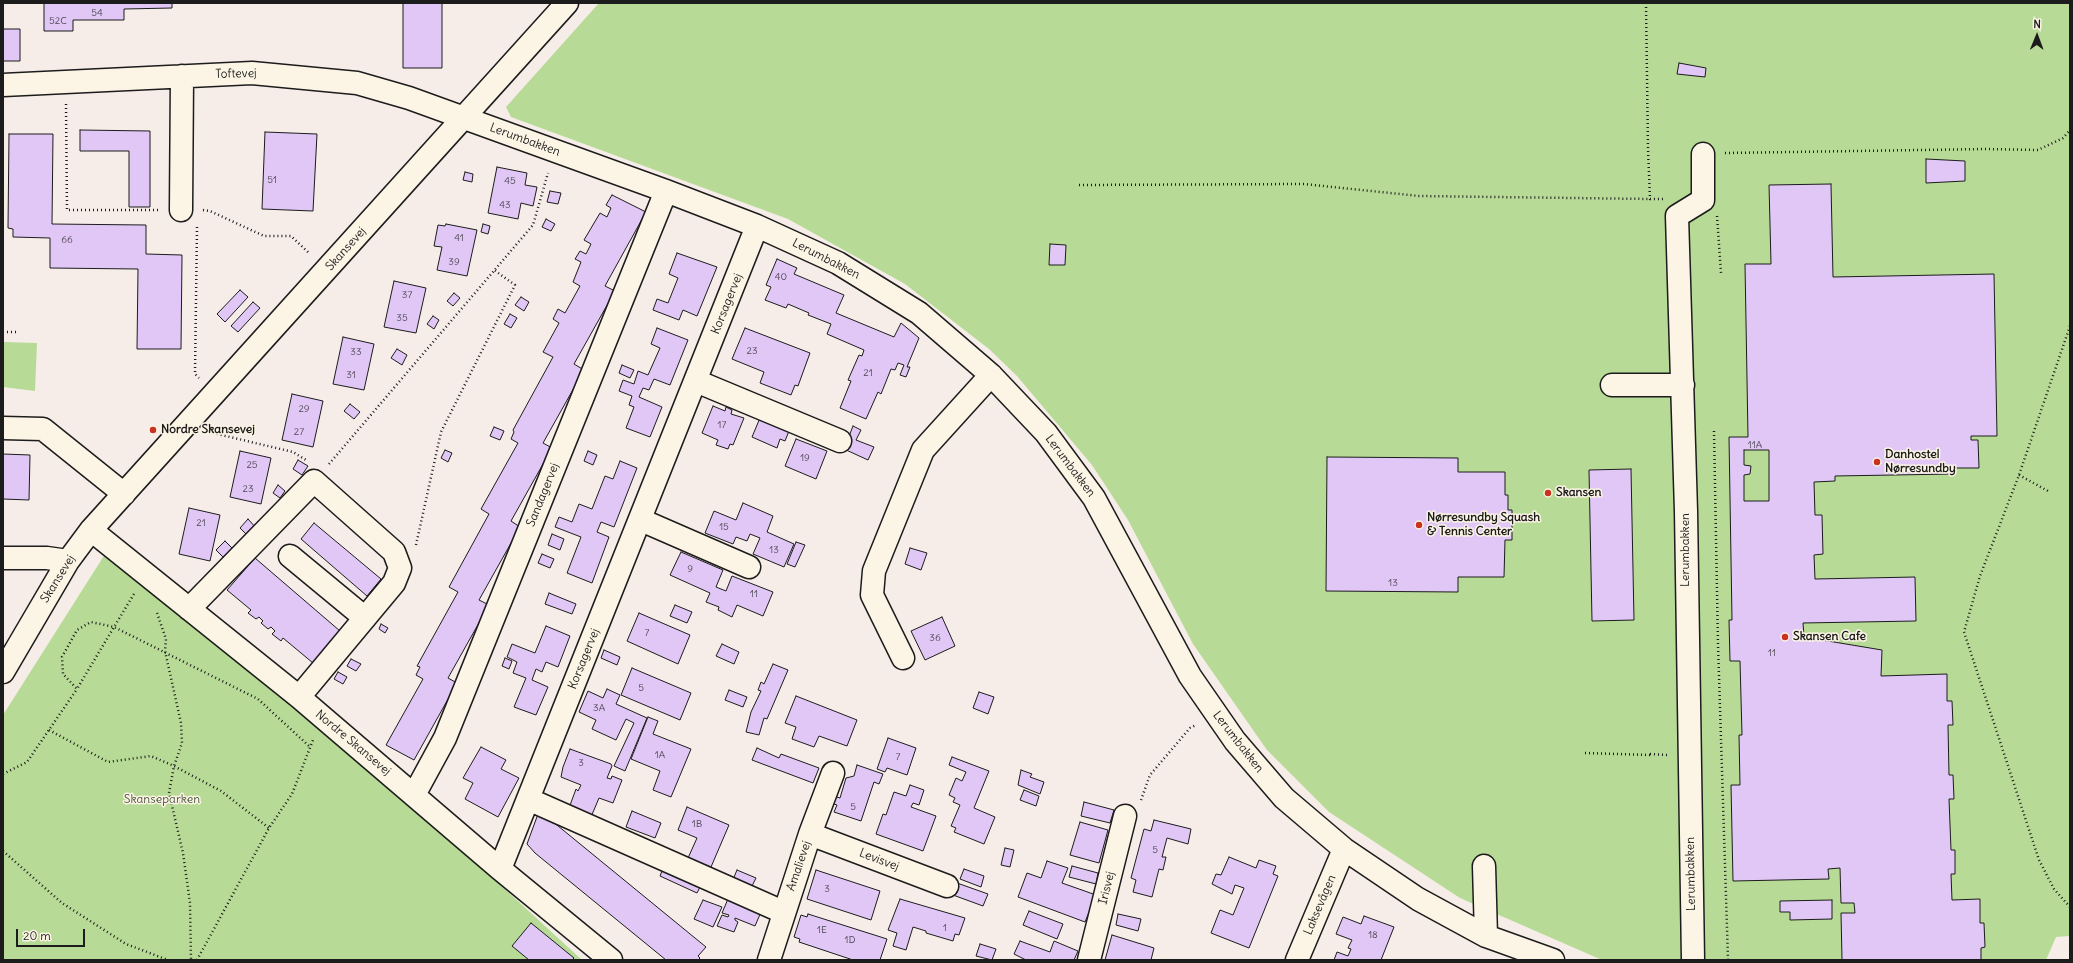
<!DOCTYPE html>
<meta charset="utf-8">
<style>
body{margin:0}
#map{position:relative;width:2073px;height:963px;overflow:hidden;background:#f6ece8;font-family:Delius,sans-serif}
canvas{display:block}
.frame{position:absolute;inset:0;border:4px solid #1c1c1c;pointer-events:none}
.north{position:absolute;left:2017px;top:16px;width:40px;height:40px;-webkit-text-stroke:3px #fcf5e5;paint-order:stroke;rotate:1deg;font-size:11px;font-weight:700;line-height:16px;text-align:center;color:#1c1c1c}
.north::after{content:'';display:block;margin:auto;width:14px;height:18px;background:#1c1c1c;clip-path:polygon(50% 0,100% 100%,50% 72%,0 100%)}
.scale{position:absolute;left:16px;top:929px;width:69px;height:18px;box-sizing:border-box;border:2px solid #1c1c1c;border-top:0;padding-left:5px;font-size:12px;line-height:14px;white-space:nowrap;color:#1c1c1c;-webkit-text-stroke:3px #fcf5e5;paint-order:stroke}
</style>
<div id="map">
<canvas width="2073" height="963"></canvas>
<div class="frame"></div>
<div class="north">N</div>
<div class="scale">20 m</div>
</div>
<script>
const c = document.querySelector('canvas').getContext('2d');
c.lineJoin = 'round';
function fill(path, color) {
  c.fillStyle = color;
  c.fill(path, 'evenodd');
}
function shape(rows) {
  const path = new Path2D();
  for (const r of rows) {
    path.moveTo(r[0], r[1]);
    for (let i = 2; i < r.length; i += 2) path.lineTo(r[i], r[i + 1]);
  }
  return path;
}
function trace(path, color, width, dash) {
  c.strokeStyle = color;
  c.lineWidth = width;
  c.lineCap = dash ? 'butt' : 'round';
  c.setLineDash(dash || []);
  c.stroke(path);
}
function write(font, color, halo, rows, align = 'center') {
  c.font = font + ' Delius,sans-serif';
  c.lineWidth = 3;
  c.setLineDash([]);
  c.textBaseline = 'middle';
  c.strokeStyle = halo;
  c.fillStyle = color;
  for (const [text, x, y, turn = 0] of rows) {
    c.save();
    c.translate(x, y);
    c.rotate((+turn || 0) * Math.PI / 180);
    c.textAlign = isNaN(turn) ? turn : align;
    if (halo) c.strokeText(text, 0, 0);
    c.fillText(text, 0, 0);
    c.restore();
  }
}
fill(shape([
 [599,3,2070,3,2070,936,2056,937,2046,960,1602,960,1460,898,1329,812,1267,750,1193,644,1128,520,1092,465,1017,376,989,349,905,284,788,219,511,117,506,107],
 [3,342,37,343,35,391,3,387],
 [107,551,358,754,582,960,3,960,3,715]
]), '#b7db96');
const building = shape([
 [44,3,172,3,172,8,124,9,124,20,73,20,73,31,44,31,44,3],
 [403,3,442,3,442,68,403,68,403,3],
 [3,29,20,29,20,61,3,61,3,29],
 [1679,63,1706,68,1705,77,1677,74,1679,63],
 [80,130,150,131,150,207,129,207,129,151,80,151,80,130],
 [265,132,317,134,313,211,262,209,265,132],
 [9,134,53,134,52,224,146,225,146,254,182,255,181,349,137,349,138,269,50,268,50,238,13,237,13,229,8,228,9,134],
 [1926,159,1965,161,1965,181,1926,183,1926,159],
 [497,167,527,173,525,185,537,187,533,206,521,203,518,219,488,213,497,167],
 [465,172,473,174,472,182,463,180,465,172],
 [1831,184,1833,277,1994,274,1997,436,1971,436,1971,440,1978,440,1979,468,1953,468,1953,474,1835,476,1835,481,1814,482,1815,515,1822,515,1823,554,1814,555,1815,579,1915,577,1916,621,1803,623,1804,637,1882,650,1881,676,1947,674,1947,701,1952,701,1953,725,1948,725,1949,775,1953,775,1954,799,1949,799,1951,850,1955,850,1955,874,1951,874,1952,900,1980,899,1980,923,1984,923,1985,947,1981,948,1981,960,1842,960,1841,913,1855,913,1854,903,1841,903,1840,868,1828,869,1829,879,1733,881,1731,785,1740,785,1739,735,1742,735,1740,661,1730,661,1729,620,1732,620,1729,437,1748,437,1745,264,1771,264,1769,185,1831,184],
 [1744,450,1769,450,1769,501,1744,501,1744,475,1750,474,1751,466,1744,465,1744,450],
 [550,191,561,193,558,204,547,202,550,191],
 [612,195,646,212,605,286,615,291,574,364,584,370,543,443,552,448,511,521,520,527,479,600,489,605,448,678,457,683,414,760,386,745,423,679,416,675,420,667,417,666,458,592,449,587,489,514,481,509,518,443,511,439,514,432,513,430,553,357,543,352,559,323,553,319,558,309,565,313,580,286,573,282,581,262,575,259,580,251,586,254,591,244,584,240,600,213,607,217,611,208,606,205,612,195],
 [546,219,555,224,551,231,542,227,546,219],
 [446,224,477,230,467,276,437,270,442,247,434,246,438,225,445,226,446,224],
 [483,224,490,226,488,234,481,232,483,224],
 [1050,244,1066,245,1065,265,1049,265,1050,244],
 [677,253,717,267,697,316,683,310,679,320,653,310,657,299,668,303,678,278,669,274,677,253],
 [777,259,797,268,794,274,844,295,836,313,894,337,901,323,919,338,907,367,910,367,906,377,900,375,904,365,898,363,895,370,891,369,881,394,878,392,866,419,840,408,851,381,848,380,859,355,862,356,864,350,827,334,831,324,808,315,809,313,788,304,786,308,765,300,771,287,766,285,777,259],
 [394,281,426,288,416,333,384,327,394,281],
 [240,290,248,297,225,322,217,314,240,290],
 [454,293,460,298,453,306,447,301,454,293],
 [521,297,529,302,524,311,515,305,521,297],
 [253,302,260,308,238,332,231,326,253,302],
 [510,314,517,318,511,328,504,324,510,314],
 [433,316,439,320,434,329,427,324,433,316],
 [657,328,688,340,670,385,654,379,649,390,643,388,639,397,662,407,650,437,626,428,634,407,629,405,632,396,619,391,623,380,634,384,638,371,648,375,660,348,651,344,657,328],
 [745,328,810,353,798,386,795,385,791,395,760,383,764,372,732,359,745,328],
 [343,337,374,344,364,390,333,384,343,337],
 [397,349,407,355,402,365,391,358,397,349],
 [622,365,634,370,630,378,619,373,622,365],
 [292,394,323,401,313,447,282,440,292,394],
 [350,404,360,412,354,419,344,411,350,404],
 [713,406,725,411,726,407,732,410,731,414,744,418,733,445,730,444,728,449,716,445,718,440,702,433,713,406],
 [760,418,789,431,785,441,780,439,777,448,752,437,760,418],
 [853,426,861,430,856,440,874,447,868,460,844,449,853,426],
 [494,427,504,431,500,440,490,436,494,427],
 [796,439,827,451,816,479,785,466,796,439],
 [445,450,452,453,448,462,441,458,445,450],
 [240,451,271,458,261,504,230,497,240,451],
 [588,451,597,455,593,465,584,461,588,451],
 [3,454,30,455,29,500,3,499,3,454],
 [1327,457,1458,458,1458,472,1505,472,1505,495,1508,495,1508,510,1512,510,1512,540,1505,540,1504,577,1458,577,1458,592,1326,591,1327,457],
 [298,460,308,466,302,475,293,469,298,460],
 [620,461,637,468,614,527,601,522,597,532,609,537,592,583,567,573,581,537,555,527,559,517,572,522,579,504,592,509,605,476,613,479,620,461],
 [1631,469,1634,620,1592,621,1589,470,1631,469],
 [278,485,285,491,280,498,273,493,278,485],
 [743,503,773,516,767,532,794,544,784,567,753,554,760,538,750,534,747,541,736,537,733,544,705,533,714,511,736,520,743,503],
 [189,508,220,515,210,561,179,554,189,508],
 [248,519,257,529,249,537,240,528,248,519],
 [314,523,381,579,367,596,301,539,314,523],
 [552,534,564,539,560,550,548,545,552,534],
 [225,541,234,550,225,559,216,550,225,541],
 [796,542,805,545,795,567,787,564,796,542],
 [910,548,927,553,921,570,905,564,910,548],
 [681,552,723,570,716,587,726,591,732,576,773,592,763,616,737,605,732,617,718,610,719,607,706,602,710,593,670,575,681,552],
 [542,554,554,559,550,568,538,563,542,554],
 [255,558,340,631,313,663,283,638,281,641,272,634,275,631,271,627,268,629,261,623,263,621,259,617,256,619,248,613,251,610,227,590,255,558],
 [549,593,576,604,572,614,545,604,549,593],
 [675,605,692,612,687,623,670,616,675,605],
 [639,613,690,635,678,664,627,641,639,613],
 [942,617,955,646,925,660,911,631,942,617],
 [381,624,388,628,385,633,379,629,381,624],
 [546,626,570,636,558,667,546,662,542,672,536,669,532,680,548,687,536,715,514,707,526,678,513,673,517,662,507,657,512,644,535,653,546,626],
 [722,644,739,652,734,664,716,656,722,644],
 [604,650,620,657,617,665,601,658,604,650],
 [505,658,512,661,509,669,502,666,505,658],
 [351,659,361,664,356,671,347,666,351,659],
 [773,664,788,670,767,719,764,718,759,735,746,732,751,712,761,691,758,690,761,682,764,684,773,664],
 [632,668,691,693,680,720,621,695,632,668],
 [338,672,347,677,343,684,334,679,338,672],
 [607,689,620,695,616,704,647,718,625,771,614,766,634,723,626,719,616,740,592,729,596,720,579,712,588,691,603,698,607,689],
 [729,690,747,697,743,707,725,700,729,690],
 [979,692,994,697,988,714,973,708,979,692],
 [796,696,857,720,847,746,819,736,814,747,792,739,796,727,785,723,796,696],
 [648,717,658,721,653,734,691,749,671,797,653,790,660,771,631,759,648,717],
 [888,738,916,748,907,775,887,768,885,772,877,769,888,738],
 [481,747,506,760,501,769,519,778,498,817,465,799,473,783,463,778,481,747],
 [757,748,779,758,781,754,819,768,813,783,752,760,757,748],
 [570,749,611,764,612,766,607,778,611,779,612,776,622,780,613,803,599,798,591,817,569,808,576,789,578,791,581,785,561,777,563,767,570,749],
 [952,757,989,771,974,808,995,817,984,844,954,832,956,828,951,826,960,805,953,802,955,798,949,795,956,778,962,781,966,772,949,765,952,757],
 [857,765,883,774,879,784,874,782,861,821,834,812,837,805,831,803,834,796,840,798,846,778,854,776,857,765],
 [1021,770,1032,774,1030,777,1044,782,1040,794,1018,785,1021,770],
 [910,785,924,790,919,805,913,803,911,807,936,816,923,851,876,834,883,814,886,815,894,792,906,796,910,785],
 [1024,790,1039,796,1036,806,1020,800,1024,790],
 [1084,802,1114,810,1110,823,1081,816,1084,802],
 [687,807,729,825,711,867,688,858,697,838,678,830,687,807],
 [632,811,661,823,655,838,626,827,632,811],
 [541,812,706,947,698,956,700,958,698,960,666,960,535,853,527,844,538,814,541,812],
 [1154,820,1191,829,1188,844,1167,838,1162,857,1166,857,1163,870,1159,869,1152,897,1133,892,1136,880,1131,878,1144,829,1151,831,1154,820],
 [1080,822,1108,830,1099,863,1070,855,1080,822],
 [1005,848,1014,850,1010,867,1001,865,1005,848],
 [1229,857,1256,868,1259,860,1276,866,1273,874,1278,876,1249,948,1211,933,1220,910,1233,915,1244,888,1235,885,1232,894,1212,884,1216,874,1221,875,1229,857],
 [1047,861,1068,868,1062,883,1096,895,1085,922,1018,897,1027,873,1041,878,1047,861],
 [664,866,702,883,697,893,660,876,664,866],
 [1072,866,1098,873,1096,884,1069,877,1072,866],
 [964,869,984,876,981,887,960,879,964,869],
 [737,870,756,878,750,890,732,882,737,870],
 [816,870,880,891,871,920,807,899,816,870],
 [957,883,988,894,983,906,953,895,957,883],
 [728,899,761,912,755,926,735,918,735,920,738,922,734,932,717,926,722,915,728,917,729,915,722,913,728,899],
 [900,899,965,918,959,935,955,934,953,941,926,933,926,931,913,927,906,950,893,946,897,933,888,930,900,899],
 [703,900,722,907,713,927,694,919,703,900],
 [1832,900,1832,919,1790,920,1790,912,1780,912,1780,901,1832,900],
 [1029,911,1063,924,1057,939,1023,925,1029,911],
 [808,914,887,939,880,960,853,960,799,942,800,939,794,937,801,915,807,917,808,914],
 [1118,914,1141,919,1138,931,1116,925,1118,914],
 [1364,916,1394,927,1381,960,1334,960,1337,952,1348,956,1351,949,1348,948,1352,940,1336,934,1343,917,1361,924,1364,916],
 [531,923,574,958,572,960,529,960,512,946,531,923],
 [1112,935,1154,948,1151,960,1105,960,1112,935],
 [1020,941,1050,952,1054,941,1078,951,1074,960,1026,960,1014,954,1020,941],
 [980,944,996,949,992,960,976,956,980,944]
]);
fill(building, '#e0c7f6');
trace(building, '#1c1c1c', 1);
const minor = shape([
 [3,85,252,73,357,83,409,98,666,191,757,226,838,263,919,313,991,375,1046,433,1094,498,1190,676,1235,741,1284,798,1344,849,1418,899,1486,936,1553,960],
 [181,210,182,76],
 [696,381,840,441],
 [1612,385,1683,385],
 [3,428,43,429,124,494],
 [641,520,749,567],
 [91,530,299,697,500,869,611,960],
 [290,556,365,618],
 [3,558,47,558,68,561],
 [189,609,314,481,394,552,400,568,394,583,299,697],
 [903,658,872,595,874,571,923,450,991,375],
 [3,672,68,561,91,530,567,3],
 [414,795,445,738,666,191],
 [528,799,783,912],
 [810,834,947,886],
 [1484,866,1486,936],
 [500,869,757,226],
 [769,960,810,834,833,773],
 [1089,960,1125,816],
 [1297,960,1344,849],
 [1693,960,1686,511,1677,216,1703,200,1703,154]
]);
trace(minor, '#1c1c1c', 25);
trace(shape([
 [1646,3,1648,149,1650,199,1663,199],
 [66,104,67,210,158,210],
 [1725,153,1986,149,2038,150,2063,138,2070,130],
 [1079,185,1304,184,1419,196,1650,199],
 [203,210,210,211,264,236,291,236,310,254],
 [1717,216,1721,273],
 [197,227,195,374,199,378],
 [2070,326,2019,475,1980,576,1964,632,2039,860,2054,889,2070,907],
 [3,332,18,332],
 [1714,431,1718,644,1728,960],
 [209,432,293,452,306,460],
 [329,464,533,225,548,173],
 [2019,475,2048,491],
 [416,545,441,432,515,285,494,270],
 [134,594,114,627,77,689,63,674,62,657,77,630,91,622,114,627,258,699,310,747],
 [157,613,166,639,165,651,181,723,182,743,174,766,169,793,183,853,190,903,191,960],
 [49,730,108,762,151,756,174,766,221,791,269,828],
 [1585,753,1650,755],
 [1650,754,1667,755],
 [3,774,27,762,77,689],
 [1141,800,1150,775,1190,728,1196,725],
 [3,851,62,903,126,944,168,960],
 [197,960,269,828,292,794,313,740]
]), '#1c1c1c', 2.5, [1, 3]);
trace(minor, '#fcf5e5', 22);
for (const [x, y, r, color] of [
 [153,430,4,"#c8321e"],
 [1877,462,4,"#c8321e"],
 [1548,493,4,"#c8321e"],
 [1419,525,4,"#c8321e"],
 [1785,637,4,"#c8321e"]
]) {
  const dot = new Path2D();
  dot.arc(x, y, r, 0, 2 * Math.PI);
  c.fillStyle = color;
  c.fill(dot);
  trace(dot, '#fcf5e5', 1.5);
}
write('10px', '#4d4752', null, [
 ["54",97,13],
 ["52C",58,21],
 ["51",272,180],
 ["45",510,181],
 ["43",505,205],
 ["41",459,238],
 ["66",67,240],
 ["39",454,262],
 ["40",781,277],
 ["37",407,295],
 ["35",402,318],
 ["23",752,351],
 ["33",356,352],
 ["21",868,373],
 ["31",351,375],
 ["29",304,409],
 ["17",722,425],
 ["27",299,432],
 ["11A",1755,445],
 ["19",805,458],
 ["25",252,465],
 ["23",248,489],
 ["21",201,523],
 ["15",724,527],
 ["13",774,550],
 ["9",690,569],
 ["13",1393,583],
 ["11",754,594],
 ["7",647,633],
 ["36",935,638],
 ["11",1772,653],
 ["5",641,688],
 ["3A",599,708],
 ["1A",660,755],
 ["7",898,757],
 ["3",581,763],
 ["5",853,807],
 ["1B",697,824],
 ["5",1155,850],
 ["3",827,889],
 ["1",945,928],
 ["1E",822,930],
 ["18",1373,935],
 ["1D",850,940]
]);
write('12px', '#1c1c1c', '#fcf5e5', [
 ["Toftevej",236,74,-1],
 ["Lerumbakken",525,140,20],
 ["Skansevej",346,249,-48],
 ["Lerumbakken",826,259,27],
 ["Korsagervej",727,304,-68],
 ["Lerumbakken",1070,466,53],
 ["Sandagervej",543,495,-68],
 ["Lerumbakken",1686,550,-90],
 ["Skansevej",58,579,-58],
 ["Korsagervej",584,659,-68],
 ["Lerumbakken",1238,742,52],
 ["Nordre Skansevej",353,743,40],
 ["Levisvej",879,860,21],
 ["Amalievej",799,866,-71],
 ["Lerumbakken",1691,874,-91],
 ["Irisvej",1107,888,-76],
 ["Laksevågen",1320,905,-67]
]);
write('bold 12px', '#1c1c1c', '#fcf5e5', [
 ["Nordre Skansevej",161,430],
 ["Danhostel",1885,455],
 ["Nørresundby",1885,469],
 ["Skansen",1556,493],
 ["Nørresundby Squash",1427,518],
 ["& Tennis Center",1427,532],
 ["Skansen Cafe",1793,637]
], 'left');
write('12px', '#4a5541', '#fcf5e5', [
 ["Skanseparken",162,800]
]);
</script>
